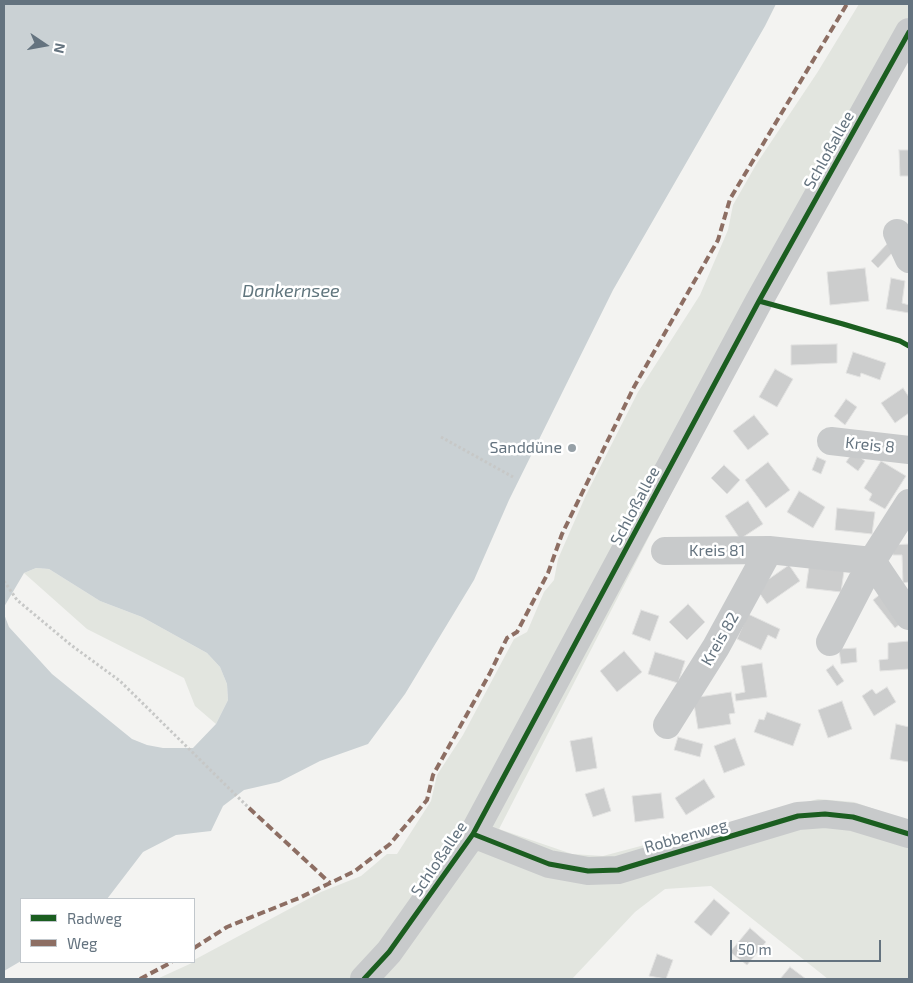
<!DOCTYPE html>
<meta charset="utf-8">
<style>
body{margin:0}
#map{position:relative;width:913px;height:983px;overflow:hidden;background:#f3f3f1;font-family:"Exo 2",sans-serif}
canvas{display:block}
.frame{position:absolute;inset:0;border:5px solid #64737f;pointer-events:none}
.legend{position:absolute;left:20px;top:898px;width:175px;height:65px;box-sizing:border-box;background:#fff;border:1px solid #c1c7cc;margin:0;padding:6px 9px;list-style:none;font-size:15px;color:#64737f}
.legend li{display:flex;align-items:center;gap:10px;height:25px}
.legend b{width:25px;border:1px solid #c1c7cc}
.north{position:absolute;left:20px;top:20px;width:50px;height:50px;-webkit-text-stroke:4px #fff;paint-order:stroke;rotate:102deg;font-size:14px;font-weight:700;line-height:20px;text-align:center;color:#64737f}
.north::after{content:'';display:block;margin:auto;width:18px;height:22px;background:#64737f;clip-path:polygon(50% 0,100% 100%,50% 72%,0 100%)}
.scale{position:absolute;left:730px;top:940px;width:151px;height:22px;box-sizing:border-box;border:2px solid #64737f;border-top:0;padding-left:6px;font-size:15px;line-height:18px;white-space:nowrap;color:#64737f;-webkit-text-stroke:4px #fff;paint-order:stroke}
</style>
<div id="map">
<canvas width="913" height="983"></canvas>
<div class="frame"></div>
<ul class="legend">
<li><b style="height:6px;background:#1b5e20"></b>Radweg</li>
<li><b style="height:6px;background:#8d6e63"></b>Weg</li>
</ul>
<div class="north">N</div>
<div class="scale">50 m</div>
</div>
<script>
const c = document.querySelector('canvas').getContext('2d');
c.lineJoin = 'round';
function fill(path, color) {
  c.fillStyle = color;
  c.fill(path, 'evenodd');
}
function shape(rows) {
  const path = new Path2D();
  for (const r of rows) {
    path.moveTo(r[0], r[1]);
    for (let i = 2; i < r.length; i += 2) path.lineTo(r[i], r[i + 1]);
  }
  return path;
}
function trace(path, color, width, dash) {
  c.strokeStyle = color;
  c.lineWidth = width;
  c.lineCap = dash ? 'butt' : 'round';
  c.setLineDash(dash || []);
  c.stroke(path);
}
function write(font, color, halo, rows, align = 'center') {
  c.font = font + ' "Exo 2",sans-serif';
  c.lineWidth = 5;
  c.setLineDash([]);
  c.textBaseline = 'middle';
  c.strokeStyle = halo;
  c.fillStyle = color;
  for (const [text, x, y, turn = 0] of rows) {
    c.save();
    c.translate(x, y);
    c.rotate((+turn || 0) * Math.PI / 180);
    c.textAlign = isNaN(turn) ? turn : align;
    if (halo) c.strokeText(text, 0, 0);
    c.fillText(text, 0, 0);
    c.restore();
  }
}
fill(shape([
 [859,4,909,4,909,57,751,338,499,829,572,854,603,856,818,799,854,802,909,821,909,979,828,979,711,886,665,889,635,912,572,979,157,979,194,962,194,960,321,892,361,876,387,854,397,854,431,801,437,775,463,735,514,639,527,632,544,592,554,580,558,559,586,495,638,392,700,295,728,230,733,205,757,163,817,73],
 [36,568,49,569,100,601,142,617,207,653,220,667,227,684,228,700,216,724,195,706,184,678,87,629,24,573]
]), '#e2e5df');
fill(shape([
 [4,4,776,4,765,26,613,290,509,500,474,580,405,694,368,744,320,761,279,782,244,790,223,806,211,831,176,835,143,852,107,899,21,899,21,961,4,971,4,614,9,627,52,674,132,739,147,745,163,748,193,748,216,724,228,700,227,684,220,667,207,653,142,617,100,601,49,569,36,568,24,573,4,607]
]), '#cad1d4');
const building = shape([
 [899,150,909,150,909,176,900,176,899,150],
 [887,244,894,251,878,268,871,261,887,244],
 [865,268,869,301,830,305,827,272,865,268],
 [891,278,905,281,902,303,909,305,909,313,886,309,891,278],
 [837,344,837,363,791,365,791,345,837,344],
 [853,352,886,363,880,380,861,373,860,377,846,373,853,352],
 [775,369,793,379,777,407,759,397,775,369],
 [903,388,909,397,909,413,895,423,881,403,903,388],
 [846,399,857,407,845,425,834,416,846,399],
 [754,415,769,434,748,450,733,431,754,415],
 [853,452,865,461,858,471,846,462,853,452],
 [817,457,826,461,821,474,812,470,817,457],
 [881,461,906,476,885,509,869,500,872,494,864,488,881,461],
 [768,462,790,490,766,508,745,480,768,462],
 [724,465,740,480,727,494,711,478,724,465],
 [799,491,825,507,813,528,787,512,799,491],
 [748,501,763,524,740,539,725,516,748,501],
 [837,508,875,512,872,534,835,530,837,508],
 [909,544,909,582,903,583,902,555,893,555,892,545,909,544],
 [789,565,800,581,767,604,756,588,789,565],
 [809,567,844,571,841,592,806,588,809,567],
 [883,592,905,620,895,628,873,600,883,592],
 [688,604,705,622,687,640,669,622,688,604],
 [641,610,659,616,650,641,632,634,641,610],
 [748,614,780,629,776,639,768,635,761,650,737,639,748,614],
 [909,641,909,669,880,671,879,660,888,659,888,643,909,641],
 [856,648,857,662,841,664,839,649,856,648],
 [624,651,642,672,617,692,600,671,624,651],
 [655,652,685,661,678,683,648,674,655,652],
 [762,663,767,697,736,701,735,694,745,692,741,666,762,663],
 [833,665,844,681,837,686,826,670,833,665],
 [887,687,896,702,874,716,862,696,872,689,876,694,887,687],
 [731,692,735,713,729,714,731,724,698,729,693,698,731,692],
 [842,701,852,729,828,738,818,710,842,701],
 [767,712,801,724,793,746,754,732,759,719,764,720,767,712],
 [896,724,909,727,909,762,890,759,896,724],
 [592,737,597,768,576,772,570,741,592,737],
 [678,737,703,744,700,757,674,750,678,737],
 [735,738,745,765,724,773,714,746,735,738],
 [704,779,715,797,686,815,675,798,704,779],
 [604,788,611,811,593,817,585,794,604,788],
 [661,793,664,818,635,822,632,796,661,793],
 [714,899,730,913,711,936,694,922,714,899],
 [750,928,766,942,747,965,730,952,750,928],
 [657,954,673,960,666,979,649,976,657,954],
 [790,967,806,979,780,979,790,967]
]);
fill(building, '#cccdcd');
trace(building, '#e2e2e1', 1);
trace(shape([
 [441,437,513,477],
 [4,581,17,600,71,645,120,681,249,808]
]), '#c7c8c7', 3, [2.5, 2.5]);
trace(shape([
 [897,233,909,259],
 [831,441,909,450],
 [665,551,769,550,872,561,909,616],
 [830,642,872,561,909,503],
 [667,725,716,647,769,550],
 [473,834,549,864,588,871,618,870,798,816,825,814,853,817,909,834],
 [364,979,389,952,473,834,759,301,909,32]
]), '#c8cacb', 28);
trace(shape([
 [249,808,330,883],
 [194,948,227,927,299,898,355,871,390,844,427,800,433,775,490,673,507,638,517,632,548,573,562,534,634,387,718,240,730,199,847,4],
 [140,979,172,962]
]), '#8d6e63', 4, [8, 4]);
trace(shape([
 [759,301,843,324,900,341,909,346],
 [473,834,549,864,588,871,618,870,798,816,825,814,853,817,909,834],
 [364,979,389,952,473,834,759,301,909,32]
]), '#1b5e20', 5);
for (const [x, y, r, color] of [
 [572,448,5,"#96a0a7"]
]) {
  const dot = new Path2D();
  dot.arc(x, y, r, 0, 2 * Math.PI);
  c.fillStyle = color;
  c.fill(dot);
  trace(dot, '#fff', 2);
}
write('16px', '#64737f', '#fff', [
 ["Schloßallee",829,150,-61],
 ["Kreis 8",870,445,6],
 ["Schloßallee",635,506,-62],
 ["Kreis 81",717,551],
 ["Kreis 82",720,639,-60],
 ["Robbenweg",686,836,-16],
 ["Schloßallee",439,859,-56]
]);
write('16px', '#64737f', '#fff', [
 ["Sanddüne",562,448]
], 'right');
write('italic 18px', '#60757d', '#fff', [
 ["Dankernsee",291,291]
]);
</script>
